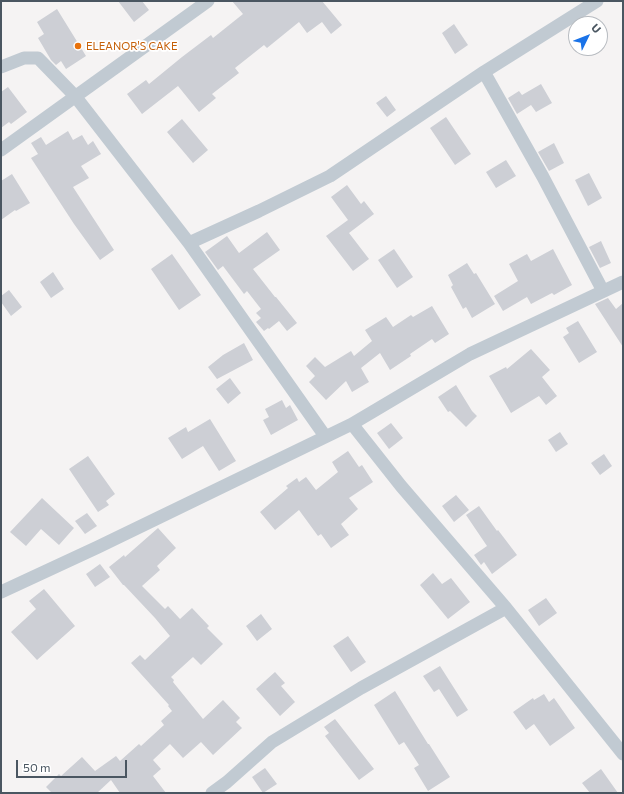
<!DOCTYPE html>
<style>
body{margin:0}
#map{position:relative;width:624px;height:794px;overflow:hidden;background:#f5f3f3;font-family:Commissioner,sans-serif}
canvas{display:block}
.frame{position:absolute;inset:0;border:2px solid #4a5661;pointer-events:none}
.north{position:absolute;left:568px;top:16px;width:40px;height:40px;box-sizing:border-box;background:#fff;border:1px solid #b7bbc0;border-radius:50%;rotate:47deg;font-size:11px;font-weight:700;line-height:16px;text-align:center;color:#4a5661}
.north::after{content:'';display:block;margin:auto;width:14px;height:18px;background:#1a73e8;clip-path:polygon(50% 0,100% 100%,50% 72%,0 100%)}
.scale{position:absolute;left:16px;top:760px;width:111px;height:18px;box-sizing:border-box;border:2px solid #4a5661;border-top:0;padding-left:5px;font-size:12px;line-height:14px;white-space:nowrap;color:#4a5661;-webkit-text-stroke:3px #fff;paint-order:stroke}
</style>
<div id="map">
<canvas width="624" height="794"></canvas>
<div class="frame"></div>
<div class="north">U</div>
<div class="scale">50 m</div>
</div>
<script>
const c = document.querySelector('canvas').getContext('2d');
c.lineJoin = 'round';
function fill(path, color) {
  c.fillStyle = color;
  c.fill(path, 'evenodd');
}
function shape(rows) {
  const path = new Path2D();
  for (const r of rows) {
    path.moveTo(r[0], r[1]);
    for (let i = 2; i < r.length; i += 2) path.lineTo(r[i], r[i + 1]);
  }
  return path;
}
function trace(path, color, width, dash) {
  c.strokeStyle = color;
  c.lineWidth = width;
  c.lineCap = dash ? 'butt' : 'round';
  c.setLineDash(dash || []);
  c.stroke(path);
}
function write(font, color, halo, rows, align = 'center') {
  c.font = font + ' Commissioner,sans-serif';
  c.lineWidth = 3.5;
  c.setLineDash([]);
  c.textBaseline = 'middle';
  c.strokeStyle = halo;
  c.fillStyle = color;
  for (const [text, x, y, turn = 0] of rows) {
    c.save();
    c.translate(x, y);
    c.rotate((+turn || 0) * Math.PI / 180);
    c.textAlign = isNaN(turn) ? turn : align;
    if (halo) c.strokeText(text, 0, 0);
    c.fillText(text, 0, 0);
    c.restore();
  }
}
fill(shape([
 [118,1,142,1,149,10,134,22],
 [232,1,322,1,342,25,331,34,322,22,307,33,299,22,267,48,264,45,235,68,239,73,212,94,216,98,199,112,178,86,142,114,127,94,146,80,149,84,182,57,211,35,213,38,243,14],
 [57,9,86,56,66,69,61,61,56,65,51,60,38,38,44,34,37,22],
 [454,24,468,45,455,54,442,33],
 [541,84,552,103,536,112,531,105,517,114,508,98,519,91,522,95],
 [8,87,27,112,11,124,9,122,1,128,1,92],
 [386,96,396,110,387,117,376,103],
 [446,117,471,154,455,165,430,128],
 [182,119,208,150,193,163,167,132],
 [68,131,73,140,82,135,88,145,93,141,101,154,81,166,89,178,73,187,114,250,100,260,74,224,31,158,38,154,31,143,41,137,46,145],
 [554,143,564,163,549,171,538,152],
 [506,160,516,176,496,188,486,172],
 [589,173,602,198,588,206,575,180],
 [12,174,30,203,16,211,15,210,1,220,1,181],
 [347,185,361,204,364,201,374,214,349,233,369,259,353,271,326,236,348,220,331,197],
 [267,232,280,250,253,269,275,297,276,297,297,323,287,331,279,321,269,329,268,328,264,331,256,322,261,318,256,313,261,309,247,291,244,294,223,266,218,270,205,252,227,236,239,253],
 [601,241,611,263,600,268,589,247],
 [394,249,413,277,397,288,378,260],
 [553,249,572,285,554,295,552,293,531,304,527,297,503,311,494,296,518,281,509,264,527,254,531,261],
 [172,254,201,295,179,310,151,269],
 [467,263,474,274,476,273,495,304,472,318,466,307,463,309,451,287,453,285,448,275],
 [53,272,64,289,51,298,40,282],
 [9,290,22,307,11,316,1,302,1,296],
 [608,298,616,309,623,303,623,347,595,304],
 [432,306,449,334,435,343,432,339,410,354,411,356,390,370,380,353,361,368,369,382,352,392,346,381,326,400,309,382,315,376,306,366,315,357,325,367,351,351,354,356,372,341,365,330,386,317,393,327,411,315,413,317],
 [578,321,597,352,579,363,563,337,569,333,566,328],
 [244,343,253,360,217,379,208,367,223,355],
 [531,349,550,370,542,377,557,396,546,405,539,396,511,413,489,376,506,367,507,369],
 [230,378,241,393,228,404,216,389],
 [456,385,472,411,477,416,466,427,450,411,448,412,438,397],
 [282,400,286,408,290,405,298,420,271,435,263,420,269,417,265,409],
 [210,419,236,461,219,471,203,446,182,459,168,438,186,427,188,432],
 [391,423,403,438,389,449,377,433],
 [560,432,568,444,556,452,548,440],
 [348,451,359,467,362,465,373,482,349,498,358,509,341,524,349,535,331,548,321,534,318,536,299,510,275,530,260,512,288,488,286,486,297,478,299,482,306,477,316,490,338,472,332,462],
 [604,454,612,466,600,475,591,463],
 [88,456,115,494,106,501,109,505,98,512,69,469],
 [456,495,469,510,454,522,442,506],
 [42,498,74,528,59,545,41,529,26,546,10,532],
 [479,506,497,531,498,530,517,555,492,574,484,562,481,565,474,555,487,546,466,515],
 [87,513,97,526,85,534,75,521],
 [158,528,176,548,157,566,160,570,142,586,165,609,168,606,180,619,192,608,209,626,207,628,223,644,201,665,193,657,171,677,174,680,173,682,203,719,223,700,240,718,236,722,242,728,213,755,201,742,183,758,170,744,153,760,161,769,153,776,166,793,120,793,111,780,97,793,52,793,46,787,59,774,61,776,82,757,95,771,116,756,120,761,139,744,141,746,164,725,161,721,172,711,168,706,169,705,131,663,140,655,145,660,170,636,155,618,124,585,123,585,109,567,124,555,125,557],
 [100,564,110,577,95,587,86,574],
 [433,573,442,584,451,578,470,602,448,619,420,585],
 [44,589,75,626,37,660,11,632,36,609,29,601],
 [546,598,557,613,539,626,528,610],
 [261,614,272,629,257,641,246,626],
 [348,636,366,662,351,672,333,646],
 [440,666,468,710,457,717,439,689,434,692,423,676],
 [275,672,285,683,281,686,295,702,280,716,256,689],
 [395,691,428,744,429,744,450,777,428,791,414,768,419,765,404,742,399,745,374,705],
 [544,694,549,702,554,698,575,728,550,746,534,724,526,730,513,712,533,698,534,700],
 [335,719,374,769,359,780,325,736,329,733,324,727],
 [265,768,277,784,263,793,252,777],
 [601,769,618,793,590,793,582,783]
]), '#cdcfd5');
trace(shape([
 [1,67,24,58,38,58,75,96,189,243,325,436],
 [484,72,543,177,603,291],
 [1,150,208,1],
 [189,243,259,211,330,176,484,72,597,1],
 [352,424,401,486,506,608,623,754],
 [1,592,98,547,352,424,470,354,623,282],
 [212,793,227,782,272,742,361,688,506,608]
]), '#c1cad2', 13);
for (const [x, y, r, color] of [
 [78,46,4,"#e8710a"]
]) {
  const dot = new Path2D();
  dot.arc(x, y, r, 0, 2 * Math.PI);
  c.fillStyle = color;
  c.fill(dot);
  trace(dot, '#fff', 1.5);
}
write('11px', '#c56008', '#fff', [
 ["ELEANOR'S CAKE",86,46]
], 'left');
</script>
